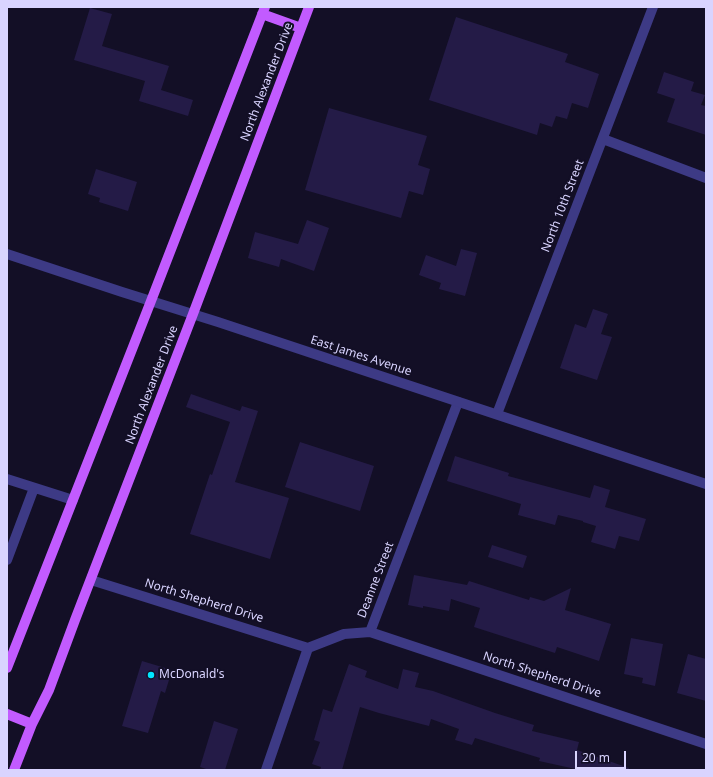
<!DOCTYPE html>
<style>
body{margin:0}
#map{position:relative;width:713px;height:777px;overflow:hidden;background:#130f26;font-family:"Noto Sans",sans-serif}
canvas{display:block}
.frame{position:absolute;inset:0;border:8px solid #d9d4ff;pointer-events:none}
.scale{position:absolute;left:575px;top:751px;width:51px;height:18px;box-sizing:border-box;border:2px solid #d9d4ff;border-top:0;padding-left:5px;font-size:12px;line-height:14px;white-space:nowrap;color:#d9d4ff;-webkit-text-stroke:3px #130f26;paint-order:stroke}
</style>
<div id="map">
<canvas width="713" height="777"></canvas>
<div class="frame"></div>
<div class="scale">20 m</div>
</div>
<script>
const c = document.querySelector('canvas').getContext('2d');
c.lineJoin = 'round';
function fill(path, color) {
  c.fillStyle = color;
  c.fill(path, 'evenodd');
}
function shape(rows) {
  const path = new Path2D();
  for (const r of rows) {
    path.moveTo(r[0], r[1]);
    for (let i = 2; i < r.length; i += 2) path.lineTo(r[i], r[i + 1]);
  }
  return path;
}
function trace(path, color, width, dash) {
  c.strokeStyle = color;
  c.lineWidth = width;
  c.lineCap = dash ? 'butt' : 'round';
  c.setLineDash(dash || []);
  c.stroke(path);
}
function write(font, color, halo, rows, align = 'center') {
  c.font = font + ' "Noto Sans",sans-serif';
  c.lineWidth = 4;
  c.setLineDash([]);
  c.textBaseline = 'middle';
  c.strokeStyle = halo;
  c.fillStyle = color;
  for (const [text, x, y, turn = 0] of rows) {
    c.save();
    c.translate(x, y);
    c.rotate((+turn || 0) * Math.PI / 180);
    c.textAlign = isNaN(turn) ? turn : align;
    if (halo) c.strokeText(text, 0, 0);
    c.fillText(text, 0, 0);
    c.restore();
  }
}
fill(shape([
 [90,8,112,14,102,46,169,66,161,90,193,100,188,116,139,101,145,81,74,60],
 [456,17,568,54,565,62,599,74,588,108,572,103,567,119,556,116,552,127,540,123,537,135,429,100],
 [664,72,694,82,691,91,705,95,701,105,706,106,706,135,667,122,675,99,657,93],
 [329,108,427,136,418,165,430,169,423,195,409,191,401,218,305,190],
 [96,169,137,182,128,211,99,202,100,198,88,194],
 [307,220,329,228,314,271,281,259,279,267,248,258,255,232,298,244],
 [461,249,477,253,465,296,439,289,441,283,419,275,426,255,456,266],
 [593,309,608,314,601,334,612,337,597,380,560,368,575,324,586,328],
 [191,394,240,411,242,406,258,411,235,482,289,498,270,559,190,534,210,474,212,475,230,422,186,407],
 [300,442,374,466,360,511,285,487],
 [455,456,509,473,508,476,590,498,594,485,610,490,605,507,646,519,639,541,619,536,615,549,591,542,596,526,583,522,583,521,558,515,555,525,518,515,521,504,447,481],
 [492,545,527,556,523,568,488,557],
 [414,575,467,585,469,581,529,600,530,597,544,601,571,588,565,610,611,624,599,661,557,647,555,653,474,627,480,608,451,599,449,611,423,606,423,608,408,605],
 [631,638,663,644,655,686,642,683,643,678,624,674],
 [688,654,706,659,706,701,677,693],
 [142,661,172,670,165,693,161,691,148,733,122,726],
 [349,664,367,671,365,677,398,689,403,669,419,673,415,687,433,691,495,713,534,725,532,731,579,742,577,750,629,768,628,770,580,770,539,761,540,758,475,738,472,745,455,740,459,729,431,719,429,726,379,713,360,707,342,770,320,770,321,767,312,764,320,742,314,740,323,709,332,712],
 [214,721,238,729,225,770,209,770,200,767]
]), '#241b47');
trace(shape([
 [603,139,706,178],
 [497,414,653,7],
 [7,479,73,500],
 [7,560,34,488],
 [91,580,308,648],
 [370,632,458,402],
 [266,770,308,648,344,634,370,632,706,744]
]), '#3d3a85', 10);
trace(shape([
 [7,254,122,292,218,322,706,484]
]), '#3d3a85', 10);
trace(shape([
 [262,14,301,28],
 [7,668,151,301,265,7],
 [7,714,32,724],
 [14,770,32,724,49,690,75,620,193,314,309,7]
]), '#c25bff', 10);
for (const [x, y, r, color] of [
 [151,675,4,"#00e5ff"]
]) {
  const dot = new Path2D();
  dot.arc(x, y, r, 0, 2 * Math.PI);
  c.fillStyle = color;
  c.fill(dot);
  trace(dot, '#130f26', 1.5);
}
write('12px', '#d9d4ff', '#130f26', [
 ["North Alexander Drive",267,82,-69],
 ["North 10th Street",563,206,-69],
 ["East James Avenue",361,356,18],
 ["North Alexander Drive",152,385,-69],
 ["Deanne Street",376,580,-69],
 ["North Shepherd Drive",204,601,17],
 ["North Shepherd Drive",542,675,18]
]);
write('12px', '#d9d4ff', '#130f26', [
 ["McDonald's",159,675]
], 'left');
</script>
